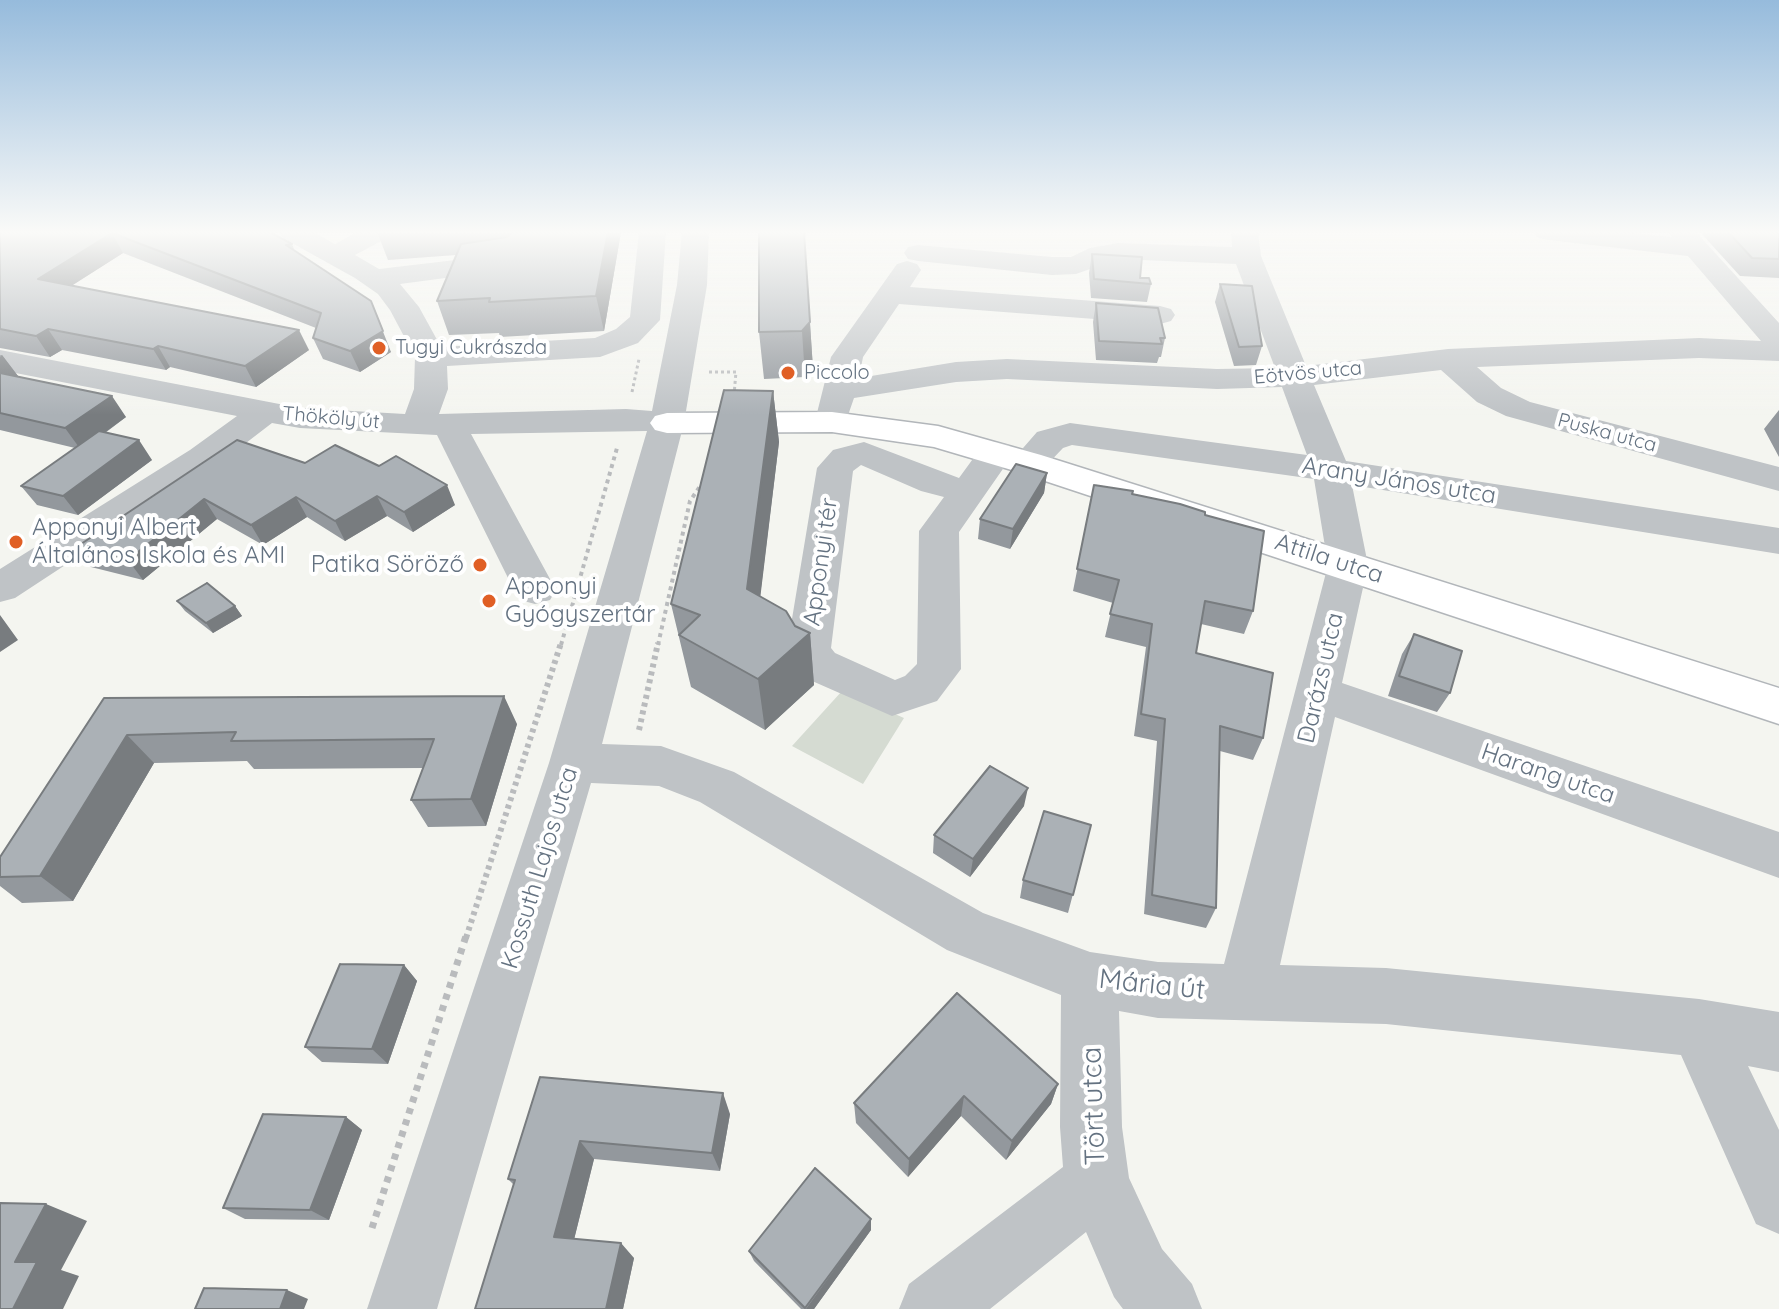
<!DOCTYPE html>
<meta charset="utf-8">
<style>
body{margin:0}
canvas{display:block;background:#f4f5f0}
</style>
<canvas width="1779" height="1309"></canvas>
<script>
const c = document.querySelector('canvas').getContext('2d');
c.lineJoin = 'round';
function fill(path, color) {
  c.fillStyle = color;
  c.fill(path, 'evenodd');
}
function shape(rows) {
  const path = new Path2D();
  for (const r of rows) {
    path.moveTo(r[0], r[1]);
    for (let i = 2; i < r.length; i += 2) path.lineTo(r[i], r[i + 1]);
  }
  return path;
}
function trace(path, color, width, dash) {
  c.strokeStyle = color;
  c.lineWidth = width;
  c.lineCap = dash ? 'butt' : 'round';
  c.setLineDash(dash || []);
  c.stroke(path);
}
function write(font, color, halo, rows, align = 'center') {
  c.font = font + ' Quicksand,sans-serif';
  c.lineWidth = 8;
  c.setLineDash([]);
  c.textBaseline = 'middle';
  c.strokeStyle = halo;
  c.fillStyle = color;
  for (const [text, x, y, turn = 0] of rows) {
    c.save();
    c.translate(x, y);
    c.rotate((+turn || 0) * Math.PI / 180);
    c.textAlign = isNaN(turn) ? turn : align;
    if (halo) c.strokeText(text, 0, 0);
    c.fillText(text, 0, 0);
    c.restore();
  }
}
fill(shape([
 [842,691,904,718,863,784,792,746]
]), '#d5dbd2');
const major = shape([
 [832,412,938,426,1041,455,1779,688,1779,724,1015,471,934,447,832,432,667,433,655,430,650,423,655,416,667,413,832,412]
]);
trace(major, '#b2b6ba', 3);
trace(shape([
 [709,372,736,372,734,395],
 [632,392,639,359]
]), '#b9bbbd', 3, [3, 3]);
trace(shape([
 [561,645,617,448],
 [658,645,690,501,703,482]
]), '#b9bbbd', 4, [4, 4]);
trace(shape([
 [639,730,658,643],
 [466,938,561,643]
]), '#b9bbbd', 6, [4, 4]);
trace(shape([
 [372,1228,466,936]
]), '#b9bbbd', 7, [6, 6]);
fill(shape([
 [279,232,313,232,335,244,357,232,390,232,387,238,355,255,379,269,506,254,516,256,520,262,516,268,506,270,400,284,419,307,441,347,595,338,616,329,630,317,639,232,666,232,660,320,638,343,600,357,447,366,448,389,439,414,626,409,652,411,677,285,682,232,709,232,707,285,684,423,602,744,661,746,734,772,983,913,1090,952,1158,962,1224,964,1328,565,1314,479,1072,445,1063,448,1041,471,1028,474,1015,471,1010,463,1037,432,1070,423,1307,455,1282,387,1217,389,1007,379,956,382,854,398,845,424,833,427,821,424,816,417,831,357,897,264,907,261,917,264,921,270,910,287,1160,306,1171,309,1175,315,1171,321,1160,324,899,304,863,357,859,378,956,362,1007,359,1217,369,1275,368,1236,264,1118,259,1076,274,1052,275,918,261,908,259,904,253,908,247,918,245,1052,257,1071,257,1090,248,1118,243,1232,247,1231,232,1258,232,1261,256,1306,366,1448,349,1699,338,1761,341,1688,256,1548,240,1538,238,1534,232,1620,232,1672,237,1669,232,1696,232,1779,323,1779,361,1699,358,1477,367,1501,388,1530,402,1779,467,1779,491,1506,416,1477,402,1441,370,1314,385,1346,461,1779,528,1779,554,1352,485,1368,565,1342,683,1779,832,1779,878,1335,717,1280,965,1386,968,1699,999,1779,1012,1779,1072,1748,1066,1779,1130,1779,1234,1756,1224,1681,1055,1386,1024,1158,1018,1119,1011,1122,1127,1129,1178,1162,1249,1192,1284,1202,1309,1123,1309,1114,1297,1086,1232,990,1309,899,1309,909,1284,1063,1167,1060,1127,1061,995,947,950,700,802,659,786,591,783,437,1309,367,1309,549,763,647,431,471,434,556,590,550,600,535,604,520,600,514,590,437,435,300,428,272,423,216,466,15,598,0,602,0,569,190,450,237,416,0,370,0,350,300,408,405,414,414,389,415,357,390,310,378,294,355,278,283,238,279,232],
 [864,442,959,478,983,445,996,442,1009,445,1014,453,959,532,961,669,937,701,892,716,803,677,787,649,817,468,833,450,864,442],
 [861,465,921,491,944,497,919,531,917,664,905,676,895,680,835,653,831,648,853,471,861,465]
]), '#bfc3c6');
fill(major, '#fff');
fill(shape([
 [0,232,270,232,292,244,295,251,391,352,360,372,323,359,313,338,316,328,123,253,72,285,309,350,256,387,170,367,166,370,62,350,50,357,0,348],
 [377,232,621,232,604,331,500,337,499,333,449,335,437,301,456,255,388,260],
 [804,232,813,369,805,377,764,379,759,332],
 [1700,232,1779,232,1779,278,1740,276],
 [1092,254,1151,284,1147,302,1091,298,1089,273],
 [1220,284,1262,346,1256,365,1234,366,1215,302],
 [1096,303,1165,338,1161,357,1159,357,1157,363,1096,360,1093,322],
 [0,355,2,355,18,376,126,417,105,433,152,460,78,515,37,505,21,486,75,448,0,430],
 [773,391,779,442,760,596,795,626,810,633,814,685,765,730,691,687,671,604],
 [1779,410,1779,457,1764,429],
 [305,463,455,505,413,532,387,516,345,541,307,517,263,545,217,519,143,580,91,567,75,548],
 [1047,473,1044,493,1010,549,978,539,980,519],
 [1094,485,1132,494,1205,515,1253,611,1244,634,1201,624,1196,653,1263,738,1253,760,1220,751,1216,908,1206,928,1144,914,1157,741,1134,736,1146,647,1105,637,1113,603,1073,591],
 [177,601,235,606,242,616,213,633,185,611],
 [1414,634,1450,693,1437,712,1388,696,1402,654],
 [104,698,517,724,486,826,428,827,411,800,423,768,254,769,247,761,154,763,73,901,22,903,0,886,0,857],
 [1024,806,970,877,933,853,934,835],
 [1091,825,1068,913,1020,898,1023,880],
 [404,965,417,981,388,1064,322,1062,305,1047],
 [540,1077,730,1114,720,1171,594,1159,574,1239,634,1258,623,1309,475,1309,514,1185,508,1179],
 [1058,1084,1051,1104,1006,1160,961,1116,908,1177,856,1123,854,1103],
 [346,1117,362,1130,329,1220,245,1219,223,1208],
 [871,1219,871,1230,814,1309,801,1309,754,1261,749,1251]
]), '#93989d');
fill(shape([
 [608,232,621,232,604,331,596,296],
 [804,232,813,369,805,377,802,331],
 [112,233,123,253,51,299,38,279],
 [371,301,391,352,360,372,350,351],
 [48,329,62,350,50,357,36,336],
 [299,330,309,350,256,387,245,366],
 [158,346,170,367,166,370,153,349],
 [2,355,18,376,0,387,0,357],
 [773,391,779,442,755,641,747,589],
 [112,396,126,417,81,450,65,428],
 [139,440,152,460,78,515,63,496],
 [1047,473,1044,493,1010,549,1013,529],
 [447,485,455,505,413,532,404,512],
 [377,496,387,516,345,541,335,521],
 [296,497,307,517,263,545,251,525],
 [204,499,217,519,143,580,128,560],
 [235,606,242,616,213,633,206,623],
 [0,615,18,640,0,652],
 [810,633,814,685,765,730,758,679],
 [504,696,517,724,486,826,471,799],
 [127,735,154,763,73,901,40,876],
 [1028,788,1024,806,970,877,973,859],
 [404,965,417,981,388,1064,372,1049],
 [1058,1084,1051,1104,1006,1160,1012,1141],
 [723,1093,730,1114,720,1171,712,1153],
 [964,1096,961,1116,908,1177,909,1159],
 [346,1117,362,1130,329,1220,310,1210],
 [580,1141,594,1159,571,1252,554,1237],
 [46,1204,87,1221,61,1270,79,1276,63,1309,13,1309,15,1262],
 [871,1219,871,1230,814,1309,806,1309],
 [621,1243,634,1258,623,1309,606,1309],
 [287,1290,308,1299,304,1309,280,1309]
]), '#787c7f');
const building = shape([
 [0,232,270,232,292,244,286,245,371,301,383,331,350,351,313,338,321,313,112,233,38,279,299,330,245,366,158,346,153,349,48,329,36,336,0,329,0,232],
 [512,232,608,232,596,296,489,302,490,298,437,301,461,244,507,237,512,232],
 [759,232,804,232,810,322,802,331,759,332,759,232],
 [1728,232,1779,232,1779,259,1752,258,1728,232],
 [1092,254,1142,257,1140,278,1149,278,1151,284,1094,279,1092,254],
 [1220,284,1252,286,1262,346,1239,347,1220,284],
 [1096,303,1158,308,1165,338,1160,338,1162,344,1099,341,1096,303],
 [0,373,112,396,65,428,0,413,0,373],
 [724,390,773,391,747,589,786,611,795,626,810,633,758,679,679,635,700,615,671,604,724,390],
 [99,431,139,440,63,496,21,486,99,431],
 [237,440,305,463,335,445,379,466,396,456,447,485,404,512,377,496,335,521,296,497,251,525,204,499,128,560,75,548,237,440],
 [1016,464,1047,473,1013,529,980,519,1016,464],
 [1094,485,1133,491,1132,494,1180,504,1205,512,1205,515,1264,531,1253,611,1205,601,1196,653,1273,673,1263,738,1220,726,1216,908,1152,895,1165,719,1141,714,1152,624,1110,614,1119,580,1077,569,1094,485],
 [207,583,235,606,206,623,177,601,207,583],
 [1414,634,1462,651,1450,693,1399,676,1414,634],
 [504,696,471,799,411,800,434,739,231,741,236,732,127,735,40,876,0,877,0,857,104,698,504,696],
 [990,766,1028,788,973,859,934,835,990,766],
 [1044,811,1091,825,1073,895,1023,880,1044,811],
 [340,964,404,965,372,1049,305,1047,340,964],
 [957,993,1058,1084,1012,1141,964,1096,909,1159,854,1103,957,993],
 [540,1077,723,1093,712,1153,580,1141,554,1237,621,1243,606,1309,475,1309,515,1180,508,1179,540,1077],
 [263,1114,346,1117,310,1210,223,1208,263,1114],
 [815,1168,871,1219,805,1308,749,1251,815,1168],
 [0,1203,46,1204,15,1262,37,1262,13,1309,0,1309,0,1203],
 [204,1288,287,1290,280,1309,195,1309,204,1288]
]);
fill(building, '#abb1b6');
trace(building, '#787c7f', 2);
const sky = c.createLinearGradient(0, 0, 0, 415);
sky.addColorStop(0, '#96bbdc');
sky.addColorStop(0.56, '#fafaf8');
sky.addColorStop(1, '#fafaf800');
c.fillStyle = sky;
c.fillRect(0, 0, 1779, 415);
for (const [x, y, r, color] of [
 [379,348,8,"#e05f25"],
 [788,373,8,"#e05f25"],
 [16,542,8,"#e05f25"],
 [480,565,8,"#e05f25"],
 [489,601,8,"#e05f25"]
]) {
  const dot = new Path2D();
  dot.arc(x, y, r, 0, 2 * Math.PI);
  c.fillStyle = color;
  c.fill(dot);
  trace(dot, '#fff', 3);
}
write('20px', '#647281', '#fff', [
 ["Tugyi Cukrászda",395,348],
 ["Piccolo",804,373]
], 'left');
write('20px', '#647281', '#fff', [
 ["Eötvös utca",1308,373,-5],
 ["Thököly út",331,418,5],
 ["Puska utca",1607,433,15]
]);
write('24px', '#647281', '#fff', [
 ["Arany János utca",1399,481,9],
 ["Attila utca",1329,559,18],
 ["Apponyi tér",821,562,-82],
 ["Darázs utca",1321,678,-77],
 ["Harang utca",1548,774,19],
 ["Kossuth Lajos utca",540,868,-73]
]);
write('24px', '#647281', '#fff', [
 ["Apponyi Albert",32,528],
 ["Általános Iskola és AMI",32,556],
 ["Patika Söröző",464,565,"right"],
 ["Apponyi",505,587],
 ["Gyógyszertár",505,615]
], 'left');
write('28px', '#647281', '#fff', [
 ["Mária út",1152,985,6],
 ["Tört utca",1094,1106,-92]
]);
</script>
